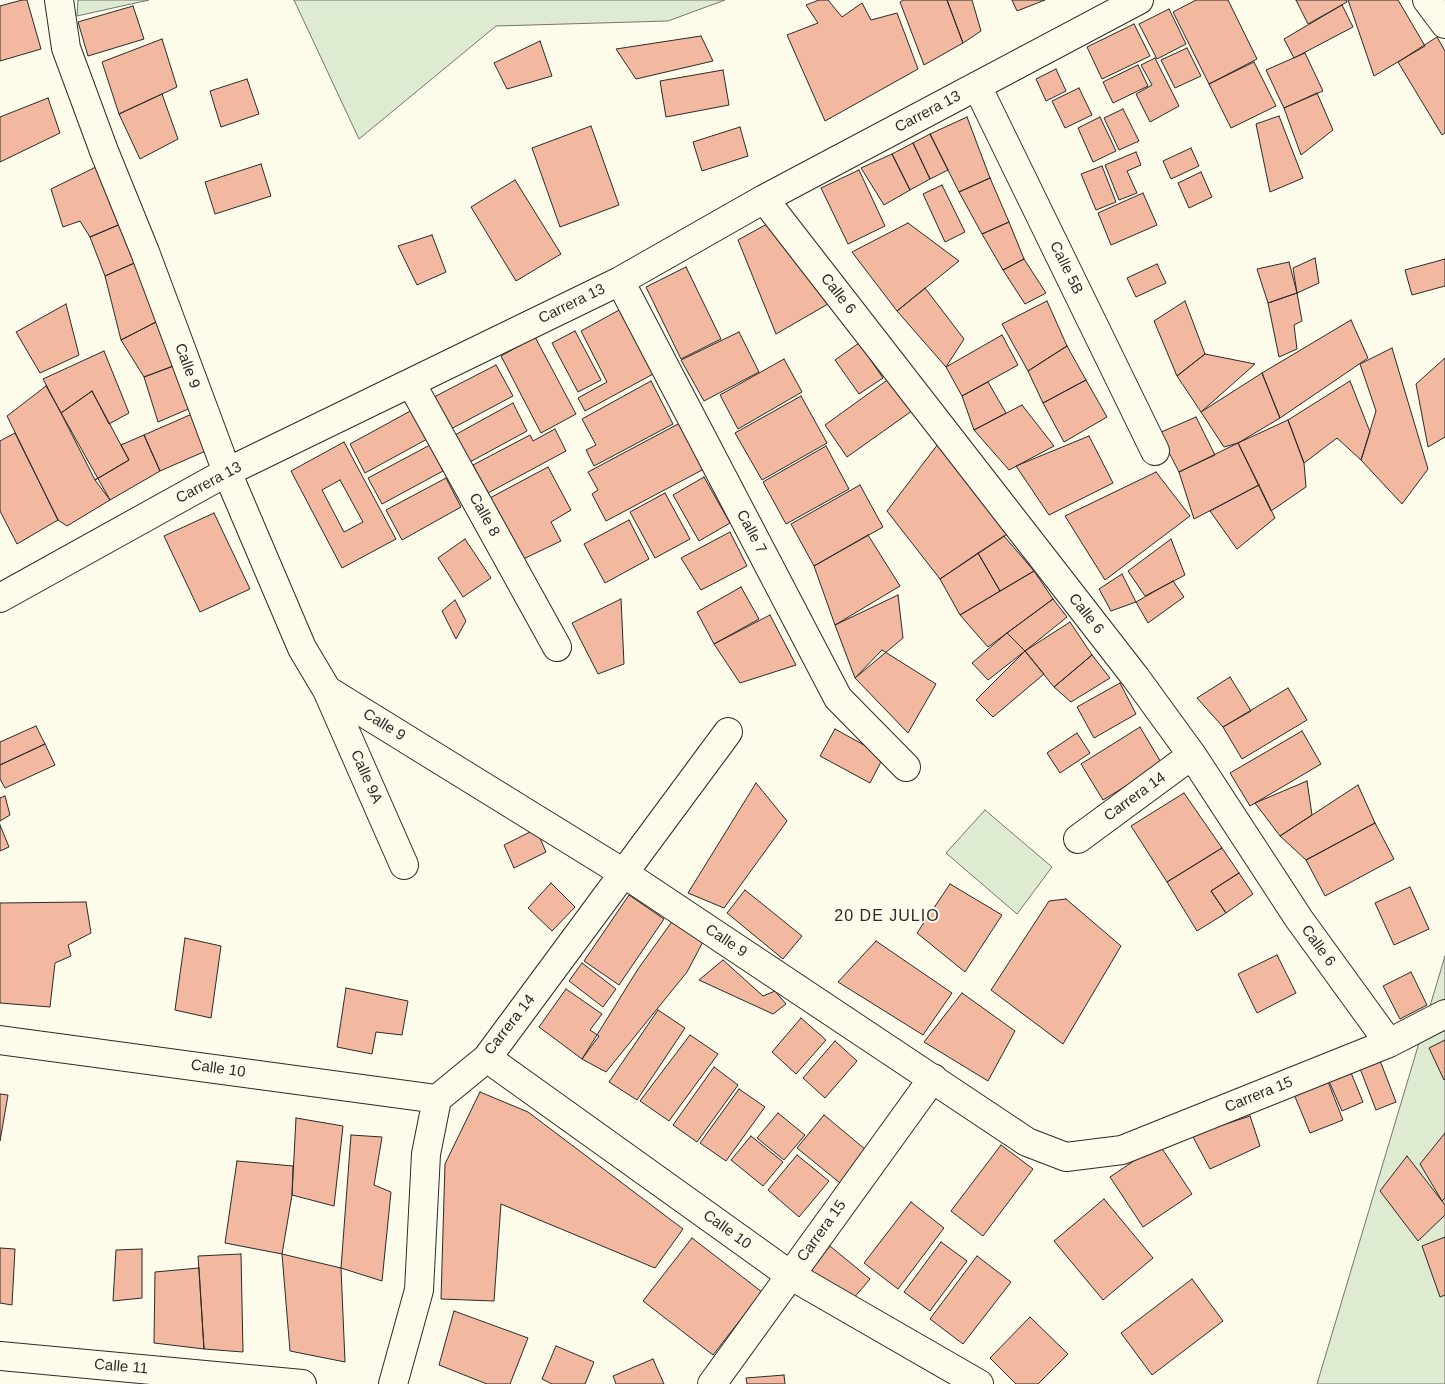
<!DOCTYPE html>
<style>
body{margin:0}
canvas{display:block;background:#fdfbea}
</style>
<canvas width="1445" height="1384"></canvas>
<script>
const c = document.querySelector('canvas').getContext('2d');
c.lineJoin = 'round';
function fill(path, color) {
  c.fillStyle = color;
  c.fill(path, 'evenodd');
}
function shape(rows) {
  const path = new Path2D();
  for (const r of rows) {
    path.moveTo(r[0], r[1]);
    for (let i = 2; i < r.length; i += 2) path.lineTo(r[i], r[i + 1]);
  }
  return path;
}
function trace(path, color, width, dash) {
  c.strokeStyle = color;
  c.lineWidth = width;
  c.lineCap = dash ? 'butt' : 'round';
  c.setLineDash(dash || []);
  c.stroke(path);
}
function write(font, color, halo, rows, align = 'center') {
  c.font = font + ' Arial,sans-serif';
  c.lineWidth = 4;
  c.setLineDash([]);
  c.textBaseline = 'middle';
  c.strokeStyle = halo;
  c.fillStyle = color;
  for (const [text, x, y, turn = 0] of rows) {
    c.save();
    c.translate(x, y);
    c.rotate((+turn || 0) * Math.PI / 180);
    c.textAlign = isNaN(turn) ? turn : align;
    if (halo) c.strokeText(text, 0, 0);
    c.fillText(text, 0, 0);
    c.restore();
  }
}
const green = shape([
 [78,0,149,0,77,16,78,0],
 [294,0,725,0,668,21,496,26,359,139,294,0],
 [985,810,1052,867,1017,914,946,853,985,810],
 [1445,956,1445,1384,1317,1384,1445,956]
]);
fill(green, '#deebd1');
trace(green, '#74746e', 1);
const building = shape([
 [22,0,27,0,41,49,0,61,0,6,22,0],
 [819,0,828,0,842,17,862,3,871,20,897,13,918,69,825,121,787,35,818,23,806,5,819,0],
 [903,0,947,0,963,43,924,65,900,2,903,0],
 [947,0,972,0,981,31,963,43,947,0],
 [1012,0,1045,0,1017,11,1012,0],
 [1196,0,1228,0,1257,59,1209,84,1173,12,1196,0],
 [1296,0,1346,0,1347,2,1308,24,1296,0],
 [1348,0,1398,0,1425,46,1374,76,1348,0],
 [1342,5,1353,27,1294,58,1284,39,1342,5],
 [133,6,144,39,88,56,78,22,133,6],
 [1169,9,1186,44,1157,59,1139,24,1169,9],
 [1134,24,1150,56,1102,79,1087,47,1134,24],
 [701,36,713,61,636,79,616,49,701,36],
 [1437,37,1445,51,1445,133,1442,135,1398,62,1437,37],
 [162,39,177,87,119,114,102,62,162,39],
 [540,41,552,76,507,89,494,63,540,41],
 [1187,48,1201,76,1175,88,1161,60,1187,48],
 [1305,53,1323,91,1284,108,1266,70,1305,53],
 [1155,58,1179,106,1150,122,1136,94,1152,85,1141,65,1155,58],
 [1254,62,1276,106,1231,128,1209,84,1254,62],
 [1138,65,1148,86,1113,103,1103,82,1138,65],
 [1056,69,1066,91,1046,101,1036,79,1056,69],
 [723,70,729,105,666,117,660,81,723,70],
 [247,79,259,114,221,127,210,91,247,79],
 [1079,88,1092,115,1065,128,1052,101,1079,88],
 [1317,93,1333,130,1301,155,1284,108,1317,93],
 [162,94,178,139,140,159,119,114,162,94],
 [48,98,60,133,0,162,0,117,48,98],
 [1123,109,1139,141,1119,150,1104,118,1123,109],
 [1279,116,1303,178,1270,192,1256,124,1279,116],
 [967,117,990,178,959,192,930,134,967,117],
 [1100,117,1116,151,1093,162,1078,128,1100,117],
 [591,126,619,205,560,227,532,148,591,126],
 [740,127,748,156,702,171,693,142,740,127],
 [930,134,948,170,930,179,913,143,930,134],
 [913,143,930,179,910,190,892,154,913,143],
 [1191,148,1199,166,1171,179,1163,161,1191,148],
 [1136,152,1141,165,1127,171,1137,193,1119,200,1105,165,1136,152],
 [892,154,910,190,884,205,861,168,892,154],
 [261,164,271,196,215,214,205,182,261,164],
 [98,166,123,223,90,237,80,221,63,227,51,189,98,166],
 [1102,166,1116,202,1096,210,1081,174,1102,166],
 [859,170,885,226,848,244,821,188,859,170],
 [1201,172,1212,197,1189,208,1178,183,1201,172],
 [990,178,1009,222,982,234,959,192,990,178],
 [515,180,561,254,516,281,471,207,515,180],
 [942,185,965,232,945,242,923,194,942,185],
 [1143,193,1157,225,1111,245,1098,213,1143,193],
 [1009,222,1024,259,1003,270,982,234,1009,222],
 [123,223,139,261,105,276,90,237,123,223],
 [908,223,959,261,897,311,852,252,908,223],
 [767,224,828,304,776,334,738,240,767,224],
 [432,235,446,272,417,285,398,246,432,235],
 [1315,258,1319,283,1297,293,1293,268,1315,258],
 [1024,259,1046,293,1025,304,1003,270,1024,259],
 [1445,259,1445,286,1412,295,1405,270,1445,259],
 [139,261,158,321,121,340,105,276,139,261],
 [1289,262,1297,293,1268,303,1257,269,1289,262],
 [1157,264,1166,283,1136,297,1127,278,1157,264],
 [686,267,721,339,681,359,646,287,686,267],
 [925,288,964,339,946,367,897,311,925,288],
 [1297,293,1302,321,1294,325,1297,349,1279,357,1268,303,1297,293],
 [1047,301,1067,346,1028,371,1002,324,1047,301],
 [1185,301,1205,354,1177,376,1154,321,1185,301],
 [66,304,79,355,40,373,16,332,66,304],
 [621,309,655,373,585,411,578,398,607,382,581,331,621,309],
 [1351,320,1368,358,1280,418,1262,373,1351,320],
 [158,321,176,365,144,377,121,340,158,321],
 [575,331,601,380,578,392,552,343,575,331],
 [739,332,759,372,704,401,681,360,739,332],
 [1002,335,1018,365,962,396,946,367,1002,335],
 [535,337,576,414,541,433,501,356,535,337],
 [859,343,883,378,859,394,835,360,859,343],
 [1067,346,1086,380,1043,403,1028,371,1067,346],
 [1392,348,1428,469,1402,504,1361,460,1376,411,1360,364,1392,348],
 [104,351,129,413,109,424,92,391,61,413,43,379,104,351],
 [1205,354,1255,364,1201,412,1177,376,1205,354],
 [1445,358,1445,437,1428,447,1416,384,1445,358],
 [784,359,802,392,738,429,720,395,784,359],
 [176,365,193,407,158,422,144,377,176,365],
 [496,365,513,396,451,429,434,397,496,365],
 [1262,373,1280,418,1238,443,1224,447,1201,412,1262,373],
 [893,376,916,408,847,457,825,425,893,376],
 [1086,380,1107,417,1064,442,1043,403,1086,380],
 [651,381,673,424,594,466,586,450,596,445,582,419,651,381],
 [1350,381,1370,432,1361,460,1337,438,1304,463,1288,420,1350,381],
 [988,382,1006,413,974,430,962,396,988,382],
 [46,386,110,500,67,526,58,520,7,416,46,386],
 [92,391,129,460,95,480,61,413,92,391],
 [801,396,827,443,762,480,735,433,801,396],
 [513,403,527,431,468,463,453,436,513,403],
 [1022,405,1054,446,1009,470,974,430,1022,405],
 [414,409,429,438,365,473,350,444,414,409],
 [192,414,208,450,160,471,144,435,192,414],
 [1196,417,1215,455,1179,472,1159,433,1196,417],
 [1288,420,1304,463,1306,487,1271,511,1238,443,1288,420],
 [680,423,704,469,606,521,592,494,598,490,588,472,680,423],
 [555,429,566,451,488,493,473,465,530,435,533,441,555,429],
 [15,433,58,520,17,544,0,511,0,441,15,433],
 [144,435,160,471,110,500,95,480,129,460,121,445,144,435],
 [1089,436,1113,483,1049,515,1016,466,1089,436],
 [344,442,396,539,342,568,291,471,344,442],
 [340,480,363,522,344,532,322,490,340,480],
 [1238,443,1259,485,1194,519,1179,472,1238,443],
 [938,444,1012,531,940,579,887,511,938,444],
 [430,445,443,471,382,504,368,478,430,445],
 [826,446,849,489,786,524,763,482,826,446],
 [548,467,571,510,551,522,561,541,517,562,488,499,548,467],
 [1156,472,1190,516,1105,580,1065,516,1156,472],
 [704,477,730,523,699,541,673,495,704,477],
 [446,478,461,507,402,540,386,510,446,478],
 [860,485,883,527,814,566,791,524,860,485],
 [1259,485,1275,518,1237,549,1210,511,1259,485],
 [665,493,690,539,655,558,630,512,665,493],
 [214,513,250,589,200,612,164,536,214,513],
 [629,520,649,559,605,583,584,544,629,520],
 [730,532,747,566,701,590,681,558,730,532],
 [868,535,900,586,835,625,814,566,868,535],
 [1004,536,1034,571,1000,591,978,553,1004,536],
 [465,539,491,578,463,597,438,558,465,539],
 [1171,539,1185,575,1145,596,1128,571,1171,539],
 [978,553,1000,591,960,615,940,579,978,553],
 [1034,571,1053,599,988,647,960,615,1034,571],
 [1122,574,1136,602,1111,611,1099,589,1122,574],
 [1173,581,1184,597,1148,623,1136,602,1173,581],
 [741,587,759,619,714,644,697,612,741,587],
 [898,595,903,638,855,678,835,625,898,595],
 [621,599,624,664,598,674,572,623,621,599],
 [1053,599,1067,617,1025,651,1007,633,1053,599],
 [455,600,466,621,456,639,442,611,455,600],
 [770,615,796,665,740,683,714,644,770,615],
 [1070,622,1092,655,1054,687,1025,651,1070,622],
 [1007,633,1025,651,988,680,972,663,1007,633],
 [882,650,936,684,908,733,855,678,882,650],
 [1025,651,1044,674,993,717,976,700,1025,651],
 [1092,655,1110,678,1071,702,1054,687,1092,655],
 [1230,677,1251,711,1223,727,1197,698,1230,677],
 [1120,683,1136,714,1094,738,1077,707,1120,683],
 [1288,688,1307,720,1242,759,1223,727,1288,688],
 [36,726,45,744,0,765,0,742,36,726],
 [1140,727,1162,764,1103,800,1081,764,1140,727],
 [835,729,884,756,870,783,820,756,835,729],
 [1302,731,1321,764,1250,806,1230,773,1302,731],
 [1077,733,1090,753,1060,773,1047,753,1077,733],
 [45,744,55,765,5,788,0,779,0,765,45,744],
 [1307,781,1312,815,1280,836,1255,803,1307,781],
 [756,783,787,821,724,908,688,893,756,783],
 [1358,785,1375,823,1306,860,1280,836,1358,785],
 [1184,793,1222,848,1167,882,1131,826,1184,793],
 [5,796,10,815,0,821,0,798,5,796],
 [1375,823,1394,859,1325,896,1306,860,1375,823],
 [0,825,9,847,0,851,0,825],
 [536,829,546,852,514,868,504,845,536,829],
 [1222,848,1239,873,1211,891,1226,913,1197,931,1167,882,1222,848],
 [1239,873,1253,894,1226,913,1211,891,1239,873],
 [551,883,575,907,552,931,528,908,551,883],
 [950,884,1002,915,965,972,917,933,950,884],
 [1410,887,1429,929,1394,945,1375,903,1410,887],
 [745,890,802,936,783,959,727,913,745,890],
 [629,895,664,919,619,985,584,961,629,895],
 [1066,899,1121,946,1063,1044,991,990,1049,901,1066,899],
 [86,902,91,933,68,945,71,956,55,963,50,1007,0,1003,0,903,86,902],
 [676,916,706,936,687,972,606,1072,582,1059,638,969,676,916],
 [185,938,221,946,211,1018,175,1010,185,938],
 [876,941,952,993,923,1035,838,982,876,941],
 [1277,955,1296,993,1257,1013,1238,974,1277,955],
 [723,960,763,996,775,991,786,1004,773,1014,699,980,723,960],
 [582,963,616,989,603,1007,569,981,582,963],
 [1411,972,1427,1005,1400,1019,1383,986,1411,972],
 [346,988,408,1001,402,1035,376,1032,372,1054,337,1047,346,988],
 [566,989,602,1014,590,1030,599,1036,582,1059,539,1027,566,989],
 [962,993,1015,1031,988,1081,924,1042,962,993],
 [658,1010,685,1028,637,1100,609,1082,658,1010],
 [801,1018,826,1040,796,1074,772,1052,801,1018],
 [690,1035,718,1054,669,1121,640,1101,690,1035],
 [1445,1040,1445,1079,1444,1080,1429,1048,1445,1040],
 [835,1041,857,1061,825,1098,803,1078,835,1041],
 [1379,1058,1396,1102,1376,1110,1359,1066,1379,1058],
 [1347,1063,1363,1102,1342,1111,1325,1072,1347,1063],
 [714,1067,738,1085,697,1142,673,1125,714,1067],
 [1325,1074,1343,1120,1310,1133,1291,1087,1325,1074],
 [739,1089,765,1107,726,1161,700,1143,739,1089],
 [480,1092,528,1112,683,1229,655,1268,501,1204,494,1301,441,1299,445,1164,480,1092],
 [0,1094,8,1095,0,1141,0,1094],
 [778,1113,805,1135,784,1160,757,1138,778,1113],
 [824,1115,866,1150,840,1183,797,1148,824,1115],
 [1250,1116,1260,1146,1210,1169,1192,1135,1250,1116],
 [296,1118,343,1126,334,1206,292,1195,296,1118],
 [1445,1133,1445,1198,1442,1201,1420,1164,1445,1133],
 [351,1135,382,1137,374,1185,391,1192,382,1281,341,1268,351,1135],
 [751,1136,783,1162,763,1186,731,1160,751,1136],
 [1159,1144,1192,1194,1143,1227,1110,1177,1159,1144],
 [1001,1145,1033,1169,983,1236,951,1211,1001,1145],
 [797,1155,829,1181,799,1217,768,1190,797,1155],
 [1407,1156,1445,1205,1445,1215,1418,1241,1380,1191,1407,1156],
 [237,1161,293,1166,292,1195,282,1254,225,1243,237,1161],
 [1104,1199,1153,1258,1103,1300,1054,1241,1104,1199],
 [911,1202,944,1228,898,1289,864,1263,911,1202],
 [1445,1237,1445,1295,1440,1297,1422,1246,1445,1237],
 [692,1238,762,1292,713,1355,643,1301,692,1238],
 [941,1242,967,1261,930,1311,904,1292,941,1242],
 [830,1246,870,1279,847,1306,803,1280,830,1246],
 [0,1248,15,1249,12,1305,0,1303,0,1248],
 [142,1249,142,1298,113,1301,116,1250,142,1249],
 [241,1254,243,1352,204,1349,198,1256,241,1254],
 [282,1254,341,1268,345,1362,290,1351,282,1254],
 [977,1256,1011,1282,963,1344,930,1319,977,1256],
 [199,1268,204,1349,154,1343,155,1272,199,1268],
 [1192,1279,1223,1321,1152,1375,1121,1333,1192,1279],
 [454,1311,528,1338,510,1384,487,1384,439,1365,454,1311],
 [1030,1317,1068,1354,1038,1384,1016,1384,990,1358,1030,1317],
 [556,1346,594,1362,585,1384,552,1384,542,1379,556,1346],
 [653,1359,664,1384,616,1384,613,1376,653,1359],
 [784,1375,785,1384,747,1384,746,1378,784,1375]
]);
fill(building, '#f2b8a0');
trace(building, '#2b2b2b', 1);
const minor = shape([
 [59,0,66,48,104,151,145,252,227,472,302,648,327,690,625,874,1027,1142,1066,1157,1122,1150,1389,1043,1445,1014],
 [1427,0,1445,24],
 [977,86,1155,451],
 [764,199,1136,678,1192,755,1299,919,1389,1043],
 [620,281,838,698,906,767],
 [411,383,557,647],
 [0,598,227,472,620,281,764,199,1139,0],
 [327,690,404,865],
 [1078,839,1192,755],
 [0,1040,437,1099],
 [487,1058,790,1275,979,1384],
 [0,1356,302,1384],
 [393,1384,419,1290,426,1154,437,1099,487,1058,728,732],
 [712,1384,933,1078]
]);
trace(minor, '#2b2b2b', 30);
trace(minor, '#fdfbea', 28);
write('15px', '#2b2b2b', '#fdfbea', [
 ["Carrera 13",928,112,-28],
 ["Calle 5B",1066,268,64],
 ["Calle 6",838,294,52],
 ["Carrera 13",572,304,-26],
 ["Calle 9",187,366,70],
 ["Carrera 13",209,483,-28],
 ["Calle 8",484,515,61],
 ["Calle 7",751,532,62],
 ["Calle 6",1086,614,52],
 ["Calle 9",384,725,32],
 ["Calle 9A",366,777,66],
 ["Carrera 14",1135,797,-36],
 ["Calle 9",726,941,34],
 ["Calle 6",1318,946,54],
 ["Carrera 14",510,1025,-52],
 ["Calle 10",218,1069,8],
 ["Carrera 15",1259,1095,-22],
 ["Calle 10",727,1230,36],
 ["Carrera 15",822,1231,-54],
 ["Calle 11",121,1367,5]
]);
c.letterSpacing = '1px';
write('16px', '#2b2b2b', '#fdfbea', [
 ["20 DE JULIO",887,917]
]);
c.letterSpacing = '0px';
</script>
